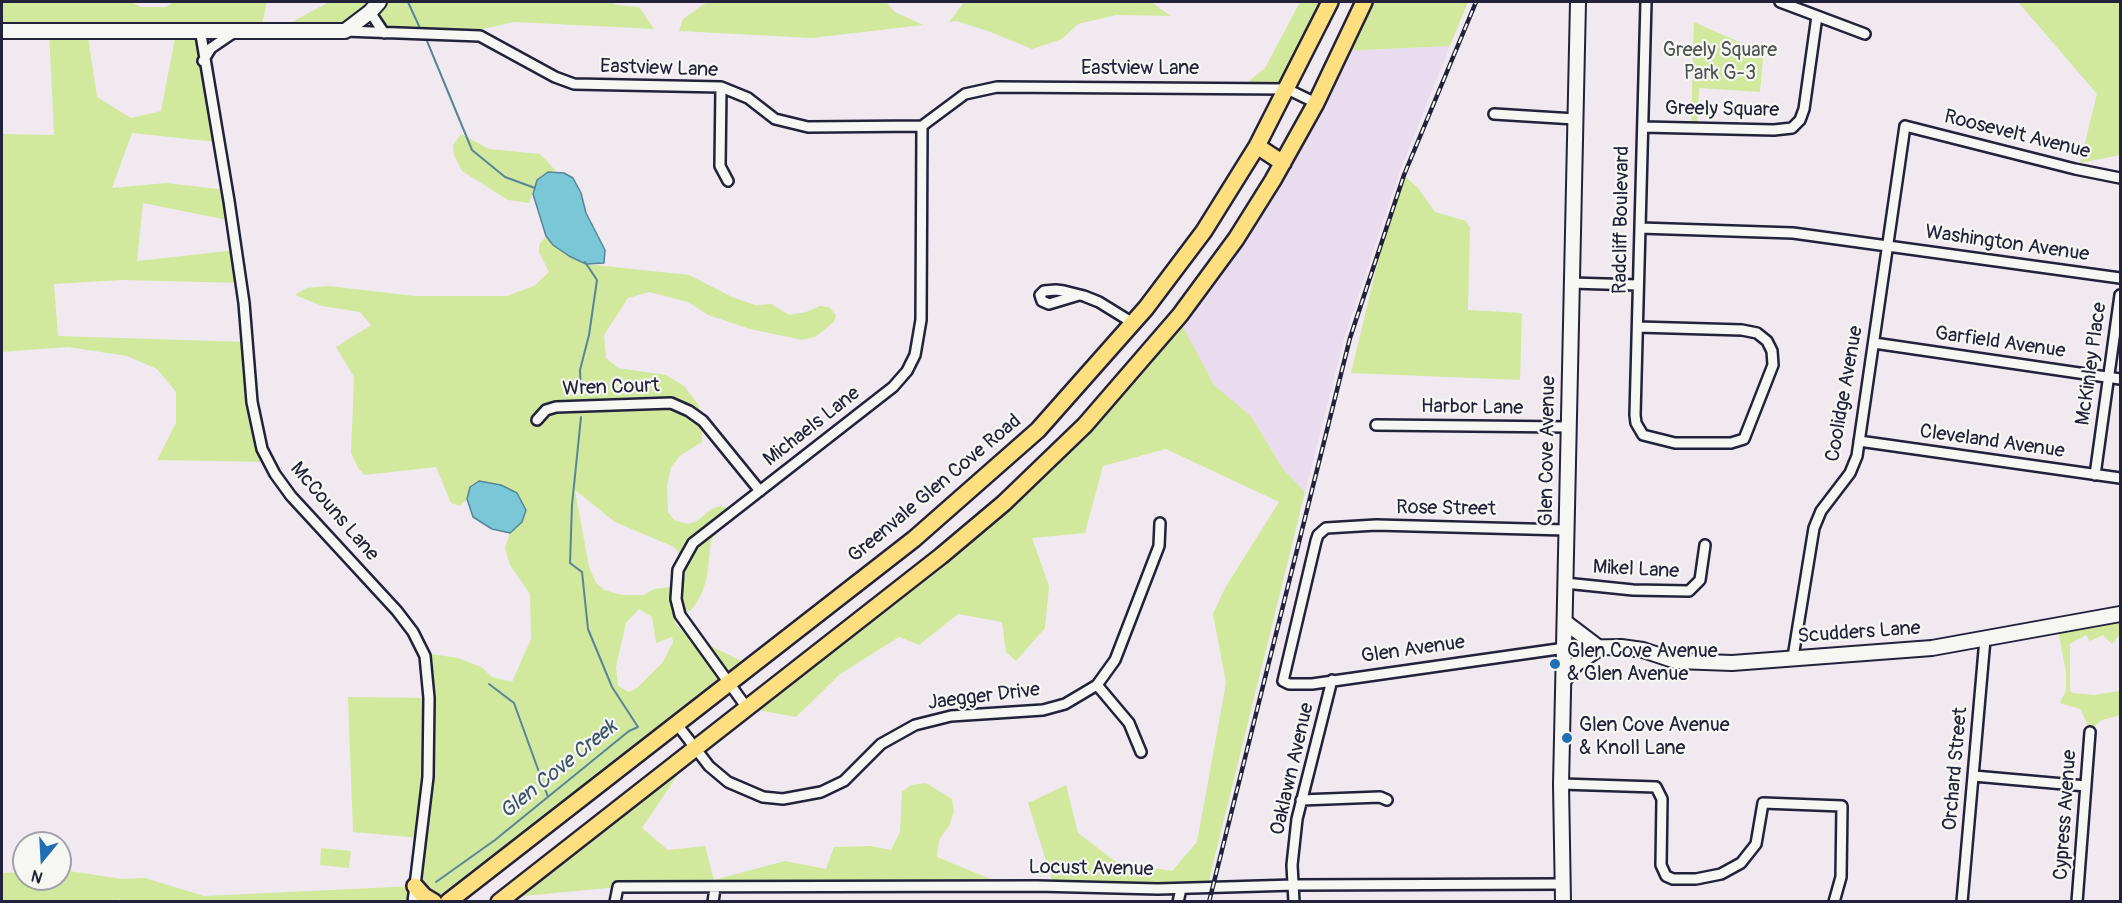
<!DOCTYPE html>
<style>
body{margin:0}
#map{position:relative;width:2122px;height:903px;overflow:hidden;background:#f0eaf0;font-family:Pangolin,sans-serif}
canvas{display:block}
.frame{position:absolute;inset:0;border:3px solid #22223b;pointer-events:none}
.north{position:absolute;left:12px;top:831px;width:60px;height:60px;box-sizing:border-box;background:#f6f6f2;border:2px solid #a1a1a9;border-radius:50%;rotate:198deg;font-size:16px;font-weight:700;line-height:24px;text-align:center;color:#22223b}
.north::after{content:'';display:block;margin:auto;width:21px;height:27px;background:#1f6fb2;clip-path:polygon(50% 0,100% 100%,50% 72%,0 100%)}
</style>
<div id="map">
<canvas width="2122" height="903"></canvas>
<div class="frame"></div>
<div class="north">N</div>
</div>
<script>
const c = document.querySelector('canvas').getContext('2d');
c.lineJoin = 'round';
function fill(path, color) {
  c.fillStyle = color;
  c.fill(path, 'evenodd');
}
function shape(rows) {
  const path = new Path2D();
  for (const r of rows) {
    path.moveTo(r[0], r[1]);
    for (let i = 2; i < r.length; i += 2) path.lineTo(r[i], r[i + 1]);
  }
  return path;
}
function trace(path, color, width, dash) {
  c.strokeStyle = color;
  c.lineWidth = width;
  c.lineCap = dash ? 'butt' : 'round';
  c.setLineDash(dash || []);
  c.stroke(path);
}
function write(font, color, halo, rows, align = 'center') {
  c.font = font + ' Pangolin,sans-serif';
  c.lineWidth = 4.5;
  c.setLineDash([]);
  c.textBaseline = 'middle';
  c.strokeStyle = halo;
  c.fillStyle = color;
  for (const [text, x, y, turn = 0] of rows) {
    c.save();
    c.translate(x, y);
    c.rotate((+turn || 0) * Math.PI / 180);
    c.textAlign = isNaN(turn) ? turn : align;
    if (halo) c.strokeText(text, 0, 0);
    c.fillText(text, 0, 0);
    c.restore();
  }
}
fill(shape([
 [1450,46,1399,174,1345,336,1305,492,1283,469,1251,416,1214,386,1178,317,1223,259,1342,51]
]), '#e8dcee');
fill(shape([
 [2,2,131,2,141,7,166,7,173,2,267,2,261,29,200,28,217,142,132,133,112,188,166,183,227,190,232,221,143,203,137,261,236,250,241,283,122,280,54,284,58,336,247,342,252,402,269,462,157,460,176,423,176,392,157,369,127,356,68,347,2,352,2,134,54,135,49,30,2,30],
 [177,28,161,111,131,118,97,97,87,30],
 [329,2,610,2,616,5,639,7,654,29,514,22,460,34,384,33,372,14,344,30,277,30],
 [707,2,886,2,895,12,923,25,812,38,679,31,683,19],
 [964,2,1151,2,1171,16,1116,15,1078,24,1062,39,1032,49,988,31,956,21,949,22],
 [1300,2,1330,2,1287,89,1239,89,1265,68],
 [1364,2,1468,2,1450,46,1342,51],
 [2018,2,2120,2,2120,155,2080,163,2097,94],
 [1694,22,1739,42,1764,47,1760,92,1699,88,1697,128,1691,128],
 [461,134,489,149,540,154,556,171,548,172,534,187,529,203,508,200,462,171,454,155,453,145],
 [1404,175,1418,188,1435,212,1466,221,1470,228,1468,310,1522,313,1520,380,1351,373,1386,228],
 [546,236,553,245,586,264,689,275,732,297,755,305,771,304,789,315,806,312,820,306,829,307,836,315,834,322,815,337,802,340,750,329,708,315,688,302,649,292,628,298,604,335,606,358,618,368,666,375,684,386,698,404,703,421,702,442,681,455,671,467,667,487,668,512,674,520,688,524,697,521,711,509,720,506,737,510,711,540,707,577,702,593,693,608,674,622,684,633,750,665,448,901,434,901,424,896,413,902,127,902,119,899,113,902,2,901,2,873,24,872,24,879,60,879,62,870,122,879,145,878,204,896,415,886,421,838,353,832,348,697,428,698,425,656,431,654,458,658,481,667,492,677,512,682,531,639,530,594,510,565,505,548,510,533,522,522,470,487,467,499,460,506,451,503,436,467,365,475,358,468,351,453,354,377,336,347,371,325,360,312,322,306,295,295,306,288,329,286,415,296,507,296,534,286,549,272,539,252,539,245],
 [575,490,615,522,674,547,687,563,685,577,679,586,654,589,644,595,622,595,604,590,596,583,589,567],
 [639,609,652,617,656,643,672,637,673,642,663,662,637,688,629,692,618,686,616,667,626,623],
 [1178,317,1214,385,1251,416,1283,469,1305,492,1207,888,1054,886,1028,803,1066,785,1078,833,1116,862,1172,871,1197,842,1226,683,1213,614,1225,588,1279,502,1166,449,1103,466,1085,533,1032,538,1049,586,1045,628,1016,661,1006,652,1002,622,958,614,919,645,899,637,840,674,796,717,747,708,1004,503],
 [2120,619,2120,634,2112,644,2103,635,2090,641,2086,635,2070,644,2070,691,2073,693,2094,695,2120,691,2120,715,2102,720,2090,730,2080,709,2060,703,2066,690,2066,672,2059,635,2062,630],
 [695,749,642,828,668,850,705,846,714,880,785,861,826,869,834,847,871,846,891,850,900,832,902,792,911,785,926,783,952,799,954,811,949,826,939,840,937,857,1005,885,618,887,503,898],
 [321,848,351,851,349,868,320,865]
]), '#d1e89d');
const water = shape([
 [548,172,564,173,573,178,581,193,586,213,605,250,604,263,586,264,569,256,553,245,546,236,533,194,537,180,548,172],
 [479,481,501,485,517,493,526,510,522,522,510,533,492,529,473,517,467,499,470,487,479,481]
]);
fill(water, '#7ac7d8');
trace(water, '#578599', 1.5);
trace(shape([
 [408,2,419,26],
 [427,41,472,150,505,177,535,188],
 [581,395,580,370,589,335,597,280,585,262],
 [489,684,514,703,548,797],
 [436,882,495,840,629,731,638,727,612,687,588,629,582,572,570,563,572,505,581,417]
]), '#578599', 2);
const street = shape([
 [1780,2,1865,34],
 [370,12,384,33],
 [200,29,229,201,244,303,252,402,262,449,275,474,291,496,397,611,413,632,425,656,429,698,428,777,413,902],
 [345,31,480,36,555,77,574,84,721,87,748,98,775,119,808,127,922,126,965,94,997,87,1287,89,1316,103],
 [203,61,211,48,233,33],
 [721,87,720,166,728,181],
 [1494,114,1575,119],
 [1643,127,1774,130,1792,128,1800,120,1804,109,1817,16],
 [1640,228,1793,233,2120,278],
 [1571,283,1638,285],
 [1079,295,1049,304,1042,301,1040,295,1044,291,1056,290,1064,291,1084,296,1099,302,1133,323],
 [1638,327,1742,330,1757,333,1767,341,1772,351,1773,365,1744,439,1731,443,1675,443,1643,435,1636,423,1635,415,1646,2],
 [1874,343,2120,379],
 [537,420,546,410,556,407,671,403,689,411,703,421,760,491],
 [1376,425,1568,427],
 [1859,441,2120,478],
 [2095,475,2120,295],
 [1565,583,1633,590,1689,591,1700,580,1705,545],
 [1565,648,1312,684,1289,684,1283,681,1316,541,1318,535,1326,528,1376,525,1566,530],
 [1793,657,1814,528,1821,511,1850,473,1857,456,1905,126,2075,169,2120,178],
 [1097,685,1129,723,1141,752],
 [747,708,680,615,676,599,678,570,693,543,893,387,907,371,915,355,921,320,922,126],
 [676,723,709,766,728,782,763,797,783,799,821,792,844,781,881,744,915,725,951,716,1043,710,1065,704,1097,685,1115,660,1159,546,1160,523],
 [1974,776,2086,786],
 [1561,784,1656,787,1662,799,1661,865,1666,876,1673,879,1696,879,1721,874,1741,863,1756,844,1763,803,1842,806,1841,877,1834,902],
 [1301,800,1380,797,1387,800],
 [615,902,618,887,1037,886,1158,889,1294,885,1563,884],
 [713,902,715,888],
 [1178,902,1181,889],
 [1294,902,1292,865,1297,819,1332,680],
 [1962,902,1985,639],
 [2077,902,2090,732]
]);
const secondary = shape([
 [2,31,345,31,370,12,379,2],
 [1565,622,1598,647],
 [1565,648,1621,647,1643,650,1676,661,1732,663,1932,648,2120,614],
 [1564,680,1576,664,1600,648],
 [1563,902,1561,784,1578,2]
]);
const primary = shape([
 [1257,146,1283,163],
 [415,886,424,896,434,902],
 [448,902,914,539,1038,430,1146,308,1204,231,1257,146,1330,2],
 [499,902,941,556,1004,503,1085,425,1180,315,1236,239,1273,180,1316,103,1364,2]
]);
trace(street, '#22223b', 14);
trace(secondary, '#22223b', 18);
trace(primary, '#22223b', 20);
trace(street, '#f6f6f2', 9);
trace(secondary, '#f6f6f2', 14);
trace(primary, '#fddf80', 15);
const rail = shape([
 [1209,902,1350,338,1404,175,1476,2]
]);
trace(rail, '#22223b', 4.5);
trace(rail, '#f6f6f2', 2, [7]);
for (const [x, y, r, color] of [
 [1555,664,6,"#1f6fb2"],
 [1567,738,6,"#1f6fb2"]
]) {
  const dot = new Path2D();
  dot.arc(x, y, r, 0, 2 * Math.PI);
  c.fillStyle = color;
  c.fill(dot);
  trace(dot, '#f6f6f2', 2);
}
write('20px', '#4e5454', '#f6f6f2', [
 ["Greely Square",1720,51],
 ["Park G-3",1720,74]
]);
write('20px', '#22223b', '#f6f6f2', [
 ["Eastview Lane",659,69,2],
 ["Eastview Lane",1140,69],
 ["Greely Square",1722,110,1],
 ["Roosevelt Avenue",2017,135,14],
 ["Radcliff Boulevard",1622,220,-89],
 ["Washington Avenue",2007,244,8],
 ["Garfield Avenue",2000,343,8],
 ["McKinley Place",2092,364,-82],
 ["Wren Court",611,388,-2],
 ["Coolidge Avenue",1845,394,-80],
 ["Harbor Lane",1472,408,1],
 ["Michaels Lane",812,427,-38],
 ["Cleveland Avenue",1992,442,8],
 ["Glen Cove Avenue",1548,451,-89],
 ["Greenvale Glen Cove Road",935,489,-40],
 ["Rose Street",1446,509,1],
 ["McCouns Lane",334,512,49],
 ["Mikel Lane",1636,570,3],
 ["Scudders Lane",1859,633,-4],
 ["Glen Avenue",1413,650,-8],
 ["Jaegger Drive",984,697,-7],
 ["Oaklawn Avenue",1293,769,-77],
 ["Orchard Street",1956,769,-85],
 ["Cypress Avenue",2066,815,-86],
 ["Locust Avenue",1091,869,1]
]);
write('20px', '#22223b', '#f6f6f2', [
 ["Glen Cove Avenue",1567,652],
 ["& Glen Avenue",1567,675],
 ["Glen Cove Avenue",1579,726],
 ["& Knoll Lane",1579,749]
], 'left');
write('italic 21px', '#3c546a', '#f6f6f2', [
 ["Glen Cove Creek",559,770,-39]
]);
</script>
